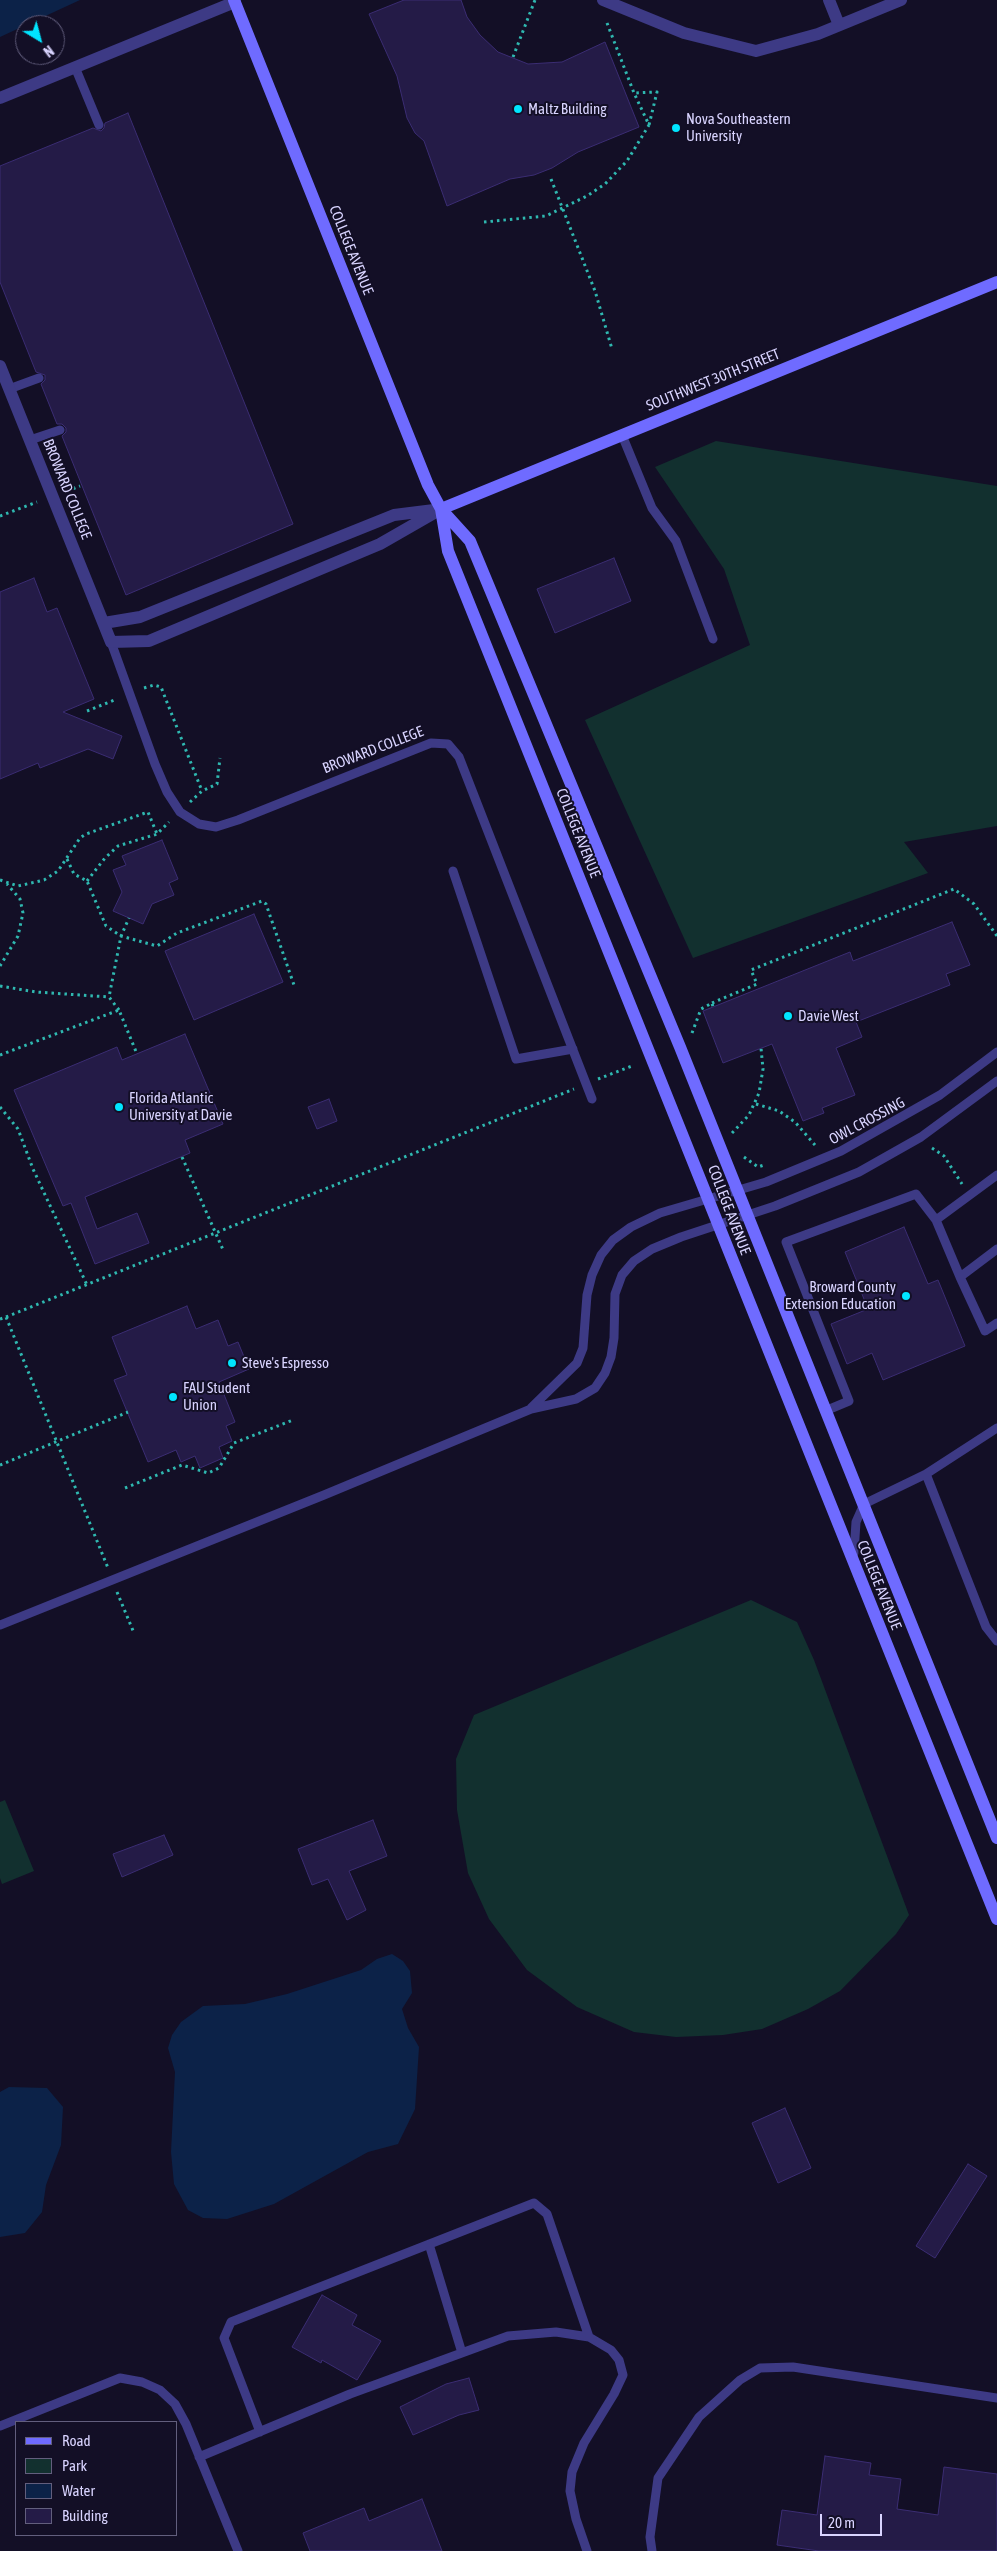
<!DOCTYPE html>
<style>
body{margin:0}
#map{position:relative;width:997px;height:2551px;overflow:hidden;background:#130f26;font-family:"Asap Condensed",sans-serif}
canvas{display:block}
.legend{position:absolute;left:15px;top:2421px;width:162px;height:115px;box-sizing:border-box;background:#130f26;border:1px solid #625e7d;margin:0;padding:6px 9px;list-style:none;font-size:15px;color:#d9d4ff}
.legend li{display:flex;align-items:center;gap:10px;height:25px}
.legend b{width:25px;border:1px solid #625e7d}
.north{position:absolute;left:15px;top:15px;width:50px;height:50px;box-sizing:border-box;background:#130f26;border:1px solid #625e7d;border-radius:50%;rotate:143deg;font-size:14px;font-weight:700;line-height:20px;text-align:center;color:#d9d4ff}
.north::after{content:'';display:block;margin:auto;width:18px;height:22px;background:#00e5ff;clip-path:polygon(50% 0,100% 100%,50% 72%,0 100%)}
.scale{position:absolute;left:820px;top:2514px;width:62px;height:22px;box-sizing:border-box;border:2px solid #d9d4ff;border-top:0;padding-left:6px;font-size:15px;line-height:18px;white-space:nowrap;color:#d9d4ff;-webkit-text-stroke:4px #130f26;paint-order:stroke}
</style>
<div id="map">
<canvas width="997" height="2551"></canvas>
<ul class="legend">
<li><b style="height:6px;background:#6f6bff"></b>Road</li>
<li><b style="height:14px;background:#12302f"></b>Park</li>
<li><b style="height:14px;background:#0c2248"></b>Water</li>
<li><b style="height:14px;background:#241b47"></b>Building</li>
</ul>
<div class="north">N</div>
<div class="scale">20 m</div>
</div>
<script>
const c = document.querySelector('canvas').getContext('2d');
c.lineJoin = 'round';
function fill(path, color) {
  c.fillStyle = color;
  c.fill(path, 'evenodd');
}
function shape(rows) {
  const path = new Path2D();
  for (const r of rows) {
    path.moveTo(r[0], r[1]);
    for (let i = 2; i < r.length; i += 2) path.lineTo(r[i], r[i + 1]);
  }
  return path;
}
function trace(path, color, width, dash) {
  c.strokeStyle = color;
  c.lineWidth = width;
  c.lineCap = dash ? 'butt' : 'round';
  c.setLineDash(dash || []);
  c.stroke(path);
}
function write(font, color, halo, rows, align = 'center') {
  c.font = font + ' "Asap Condensed",sans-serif';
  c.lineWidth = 4;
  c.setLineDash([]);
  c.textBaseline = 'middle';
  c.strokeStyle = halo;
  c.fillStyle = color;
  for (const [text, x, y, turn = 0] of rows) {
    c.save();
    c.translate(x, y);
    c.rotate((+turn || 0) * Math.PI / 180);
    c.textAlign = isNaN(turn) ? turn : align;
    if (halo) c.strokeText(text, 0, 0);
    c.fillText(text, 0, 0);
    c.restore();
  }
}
fill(shape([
 [716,441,997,486,997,826,904,842,928,873,693,958,585,720,750,645,724,569,655,467],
 [751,1600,797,1622,814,1660,909,1915,896,1934,840,1991,808,2009,762,2029,723,2035,676,2037,634,2032,577,2007,527,1970,489,1919,468,1873,457,1810,456,1759,474,1715],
 [5,1800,34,1871,2,1884,0,1878,0,1802]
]), '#12302f');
fill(shape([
 [0,0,80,0,0,37],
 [392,1954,403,1961,410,1971,412,1993,402,2009,408,2028,419,2047,415,2109,398,2144,368,2152,274,2204,227,2219,203,2218,188,2210,174,2184,171,2152,175,2072,168,2048,172,2035,181,2022,203,2006,245,2004,287,1994,361,1970,377,1959],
 [9,2087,47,2088,63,2107,61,2145,46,2185,42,2212,25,2233,0,2237,0,2092]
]), '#0c2248');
const building = shape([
 [404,0,461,0,467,17,480,35,498,52,528,64,562,62,605,42,639,127,578,152,552,168,534,175,510,179,447,206,424,141,415,133,407,118,397,76,369,14,404,0],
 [128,113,293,524,126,595,62,436,66,432,66,428,62,424,57,424,41,384,45,380,45,375,36,372,0,282,0,166,93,128,101,131,104,128,105,123,128,113],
 [614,558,631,601,555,633,537,589,614,558],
 [34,578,47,612,57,608,94,699,63,712,122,736,113,759,88,749,40,768,38,763,0,779,0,592,34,578],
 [162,840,178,879,169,883,174,895,152,904,143,924,113,911,122,892,113,870,126,865,122,856,162,840],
 [254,914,283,982,194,1020,165,951,254,914],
 [952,922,970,965,946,974,950,985,856,1022,862,1037,836,1048,855,1095,822,1108,824,1113,803,1121,772,1044,723,1063,703,1011,850,952,853,961,952,922],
 [185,1034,223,1124,185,1140,190,1153,85,1197,97,1229,137,1213,149,1243,95,1264,71,1203,63,1206,14,1090,117,1047,122,1060,185,1034],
 [329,1099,337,1121,317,1129,308,1107,329,1099],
 [904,1227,928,1284,938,1280,965,1346,883,1380,872,1353,847,1364,831,1324,868,1309,845,1252,904,1227],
 [187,1306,196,1329,218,1320,228,1346,238,1342,249,1369,219,1382,235,1422,226,1426,232,1441,219,1447,223,1458,200,1468,195,1456,181,1462,176,1450,148,1462,114,1380,127,1375,112,1337,187,1306],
 [373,1820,387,1856,349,1871,366,1910,347,1920,328,1879,312,1885,298,1849,373,1820],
 [164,1835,173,1855,122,1877,113,1854,164,1835],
 [785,2108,811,2168,778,2183,752,2123,785,2108],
 [968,2164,987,2176,935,2258,916,2246,968,2164],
 [322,2295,357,2315,352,2325,381,2341,357,2380,322,2360,321,2363,292,2347,322,2295],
 [469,2378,479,2410,459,2415,413,2435,400,2407,446,2384,469,2378],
 [825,2456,871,2463,869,2475,901,2479,897,2509,938,2515,944,2467,997,2474,997,2551,819,2551,777,2545,782,2510,817,2515,825,2456],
 [422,2499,442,2551,310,2551,303,2533,364,2508,369,2521,422,2499]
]);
fill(building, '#241b47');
trace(building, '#3b2d73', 1);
trace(shape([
 [607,23,634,93,649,125,657,92,634,93],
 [513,57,535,0],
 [551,179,595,291,612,349],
 [484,222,546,216,587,196,605,184,627,161,649,125],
 [67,491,80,486],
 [0,516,37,502],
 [144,688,154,685,161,687,202,791],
 [87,711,117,699],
 [190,802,202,791,217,784,220,758],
 [67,859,74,874,87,881,106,926,121,936,157,946,177,933,262,901,266,904,295,988],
 [0,880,18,886,44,880,58,871,80,838,86,834,148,812,157,834],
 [87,881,105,858,118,846,157,834,169,822],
 [0,966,18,936,23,913,20,899,7,884],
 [0,986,36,992,109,997],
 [712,1003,757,984,751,970,954,889,974,904,997,936],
 [119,1010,109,997,121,936,129,918],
 [692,1033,701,1009,712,1003,713,1007],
 [0,1055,119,1010,137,1054],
 [598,1079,632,1066],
 [756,1104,779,1111,795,1122,815,1145],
 [0,1107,18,1129,33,1169,87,1285],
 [732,1133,749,1115,759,1093,763,1069,761,1048],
 [932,1148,944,1156,962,1184],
 [182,1157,224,1252],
 [744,1157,758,1167,764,1165],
 [6,1317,574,1089],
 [0,1319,6,1317,108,1568],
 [0,1465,128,1412],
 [125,1488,182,1465,208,1473,219,1468,234,1443,293,1420],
 [117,1592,134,1633]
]), '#2fb8b0', 3, [2.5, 4]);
trace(shape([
 [75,67,99,125],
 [9,389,39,378],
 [622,435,652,508,676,541,713,639],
 [30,440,60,430],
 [111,642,155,764,167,792,180,812,199,824,216,827,238,820,431,743,448,744,459,757,592,1099],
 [453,871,516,1059,573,1049],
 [997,1175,936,1220,960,1277,997,1249],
 [960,1277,985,1331,997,1323],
 [531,1408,577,1363,583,1348,587,1295,592,1275,601,1255,613,1240,631,1227,660,1213,766,1182,841,1151,940,1095,997,1052],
 [825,1411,849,1401,786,1242,916,1194,936,1220],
 [926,1474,986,1627,997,1641],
 [854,1553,856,1522,864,1504,926,1474,997,1428],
 [0,1625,324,1495,531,1409,576,1399,595,1388,605,1373,611,1357,614,1338,615,1294,622,1275,634,1261,652,1249,681,1237,775,1206,859,1172,921,1137,997,1081],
 [429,2244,462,2353],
 [0,2426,120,2378,142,2382,160,2390,175,2404,186,2424,238,2551],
 [260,2432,224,2338,231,2322,534,2203,547,2214,589,2337],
 [199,2457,350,2394,508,2336,556,2332,589,2337,611,2350,619,2360,623,2375,614,2394,584,2443,572,2472,570,2491,576,2519,587,2551],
 [652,2551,650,2537,658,2478,699,2417,740,2380,760,2368,793,2367,997,2398]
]), '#3d3a85', 9);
trace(shape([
 [603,0,684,33,756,51,818,34,901,0],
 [829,0,839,25],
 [0,98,235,2],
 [0,366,111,642,149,641,380,544,441,509],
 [104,623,140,617,394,515,434,510]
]), '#3d3a85', 12);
trace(shape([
 [234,0,428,485,441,509,470,541,680,1047,997,1838],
 [441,509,448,551,997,1919],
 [441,509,997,282]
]), '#6f6bff', 12);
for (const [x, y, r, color] of [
 [518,109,5,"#00e5ff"],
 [676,128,5,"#00e5ff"],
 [788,1016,5,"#00e5ff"],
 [119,1107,5,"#00e5ff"],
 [906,1296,5,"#00e5ff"],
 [232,1363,5,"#00e5ff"],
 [173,1397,5,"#00e5ff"]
]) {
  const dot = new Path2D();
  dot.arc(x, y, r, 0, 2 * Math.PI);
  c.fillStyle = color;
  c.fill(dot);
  trace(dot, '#130f26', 2);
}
write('15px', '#d9d4ff', '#130f26', [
 ["Maltz Building",528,109],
 ["Nova Southeastern",686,119],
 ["University",686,136],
 ["Davie West",798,1016],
 ["Florida Atlantic",129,1098],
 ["University at Davie",129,1115],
 ["Broward County",896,1287,"right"],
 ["Extension Education",896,1304,"right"],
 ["Steve's Espresso",242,1363],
 ["FAU Student",183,1388],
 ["Union",183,1405]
], 'left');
write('15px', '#d9d4ff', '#130f26', [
 ["COLLEGE AVENUE",351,250,68],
 ["SOUTHWEST 30TH STREET",713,380,-22],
 ["BROWARD COLLEGE",67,489,68],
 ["BROWARD COLLEGE",373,750,-21],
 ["COLLEGE AVENUE",578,833,68],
 ["OWL CROSSING",867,1121,-28],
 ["COLLEGE AVENUE",729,1210,69],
 ["COLLEGE AVENUE",879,1585,68]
]);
</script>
